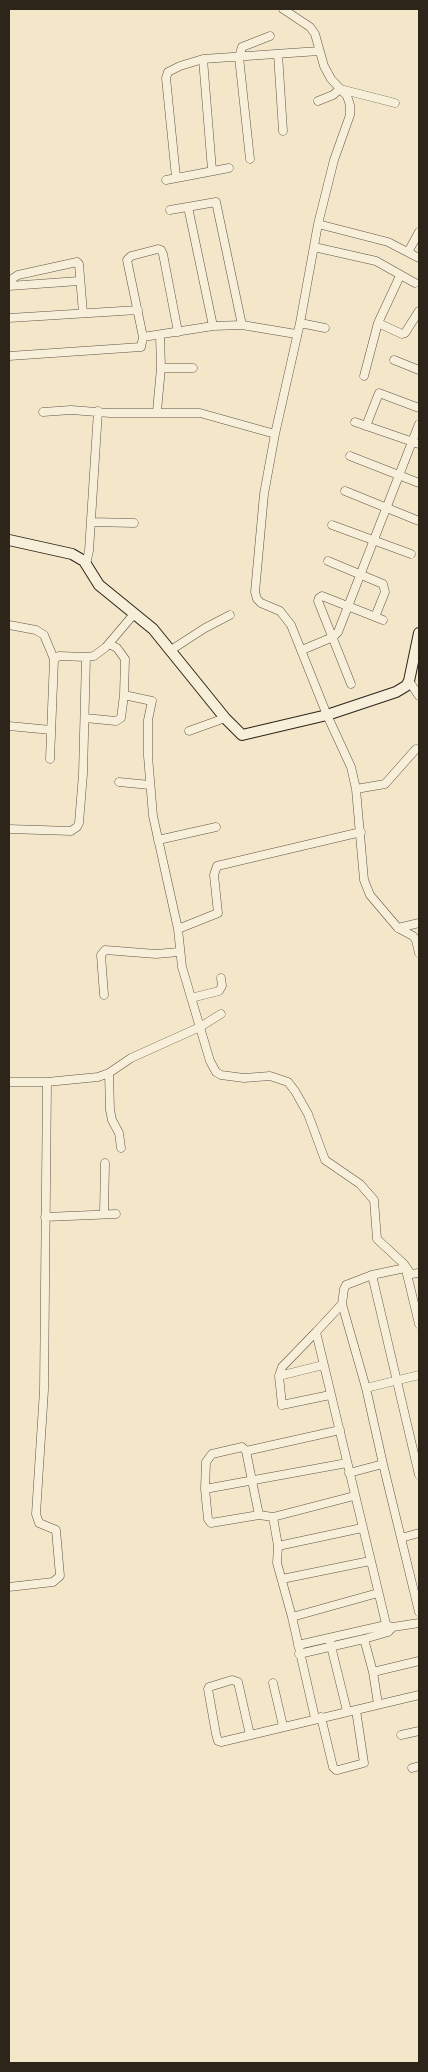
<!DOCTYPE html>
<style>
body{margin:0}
#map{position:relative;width:428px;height:2072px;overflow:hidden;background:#f4e6c8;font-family:"IM FELL French Canon",serif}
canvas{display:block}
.frame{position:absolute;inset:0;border:10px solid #2d241a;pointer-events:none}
</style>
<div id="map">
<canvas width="428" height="2072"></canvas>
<div class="frame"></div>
</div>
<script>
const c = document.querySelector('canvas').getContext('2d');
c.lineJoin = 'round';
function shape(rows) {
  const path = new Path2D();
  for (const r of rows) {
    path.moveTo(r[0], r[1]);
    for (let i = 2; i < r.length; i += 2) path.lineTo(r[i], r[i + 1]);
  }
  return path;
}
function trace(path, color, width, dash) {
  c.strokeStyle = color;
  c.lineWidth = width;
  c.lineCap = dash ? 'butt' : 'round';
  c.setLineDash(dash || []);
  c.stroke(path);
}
const street = shape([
 [283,9,310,27,315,34,324,66,331,79,347,96,350,105,350,115,334,160,318,224,300,323,275,434,264,494,255,592,257,599,261,603,280,611,291,625,327,715,351,767,356,789,364,880,370,895,398,928,413,936,416,940,419,953],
 [278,54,283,131],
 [203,59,212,170],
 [318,101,333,95,340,89,395,103],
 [250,159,239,57,242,47,270,36],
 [176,177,166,78,168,72,180,66,203,59,319,51],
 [166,180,229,168],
 [188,207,213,326],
 [170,210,216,202,242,325,296,334],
 [318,224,388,242,419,258],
 [314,247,376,261,415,283],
 [408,252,419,232],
 [9,281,18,275,77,262,79,264,83,313],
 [9,286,79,281],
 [9,318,138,310],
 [300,323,325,328],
 [378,323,402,334,405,333,419,311],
 [143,337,213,326,242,325],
 [9,356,141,347,143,337,127,260,131,256,158,249,161,250,163,254,178,332],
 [394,360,419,370],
 [161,368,193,368],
 [364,376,378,323,399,278],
 [157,411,161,368,160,335],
 [43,412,71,410,110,413,200,413,275,434],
 [355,422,419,444],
 [366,426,379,393,419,408],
 [350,456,419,483],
 [345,491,419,521],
 [91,522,134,523],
 [332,525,411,554],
 [328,561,383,584,385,592,375,617],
 [86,564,89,551,98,411],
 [9,625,36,630,44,635,54,659],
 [109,644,117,648,125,659,124,695,152,701,148,720,148,756,153,816,178,929,182,967,210,1061,216,1072,221,1075,244,1078,270,1076,288,1082,295,1091,308,1114,325,1160,360,1184,374,1200,377,1239,404,1264,411,1274,419,1273],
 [171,650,205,628,230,615],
 [302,650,333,637,338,632,419,424],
 [409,681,419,696],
 [351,684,318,601,319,598,322,596,383,620],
 [85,718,116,721,121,718,124,695],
 [9,726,51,730],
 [189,731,225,718],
 [50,759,54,659,59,656,86,657],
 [119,782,150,785],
 [356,789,385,784,416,749],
 [9,829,71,831,77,827,79,823,83,774,86,657,94,656,106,647,134,614],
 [158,840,216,827],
 [398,928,419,923],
 [178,929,218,913,214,875,217,866,361,832],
 [104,995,101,955,105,950,156,954,179,952],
 [191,998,219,991,222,986,221,978],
 [109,1073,110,1110,112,1120,119,1133,121,1148],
 [9,1082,47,1082,98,1077,109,1073,131,1058,200,1027,221,1014],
 [104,1214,105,1163],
 [45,1217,116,1214],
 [405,1268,372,1275,346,1285,344,1289,342,1304,366,1388,383,1464,419,1612],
 [406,1270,419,1324],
 [372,1275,419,1475],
 [342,1304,316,1332,388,1632],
 [316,1332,282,1367,279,1376,282,1405,330,1395],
 [279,1376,323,1365],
 [366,1388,419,1375],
 [246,1451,259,1515,273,1517,278,1546,277,1563,292,1617,315,1718],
 [349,1473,383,1464],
 [205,1489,347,1463],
 [259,1515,211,1523,208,1519,205,1489,206,1462,212,1454,242,1447,246,1451,340,1430],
 [273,1517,354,1496],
 [401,1538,419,1533],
 [278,1546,362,1528],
 [282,1579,370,1561],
 [9,1587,53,1582,60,1576,56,1530,39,1523,36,1514,44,1390,47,1082],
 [292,1617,378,1593],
 [364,1639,373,1672,378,1704],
 [330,1642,347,1711],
 [298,1645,386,1625,393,1627,419,1623],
 [299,1654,364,1639,388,1632,391,1629],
 [373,1672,419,1661],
 [273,1683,283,1726],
 [321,1717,333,1767,336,1770,338,1770,364,1763,356,1710],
 [250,1735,238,1682,232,1680,209,1687,208,1689,216,1734,218,1741,221,1742,419,1695],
 [401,1735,419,1731],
 [412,1768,419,1766]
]);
const secondary = shape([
 [9,540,72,554,84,561,99,585,153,629,225,718,242,735,327,715,396,692,406,686,409,681,419,633]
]);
trace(street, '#5f5446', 9);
trace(secondary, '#2d241a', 12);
trace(street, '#f8efdb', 8);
trace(secondary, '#f8efdb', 10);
</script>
